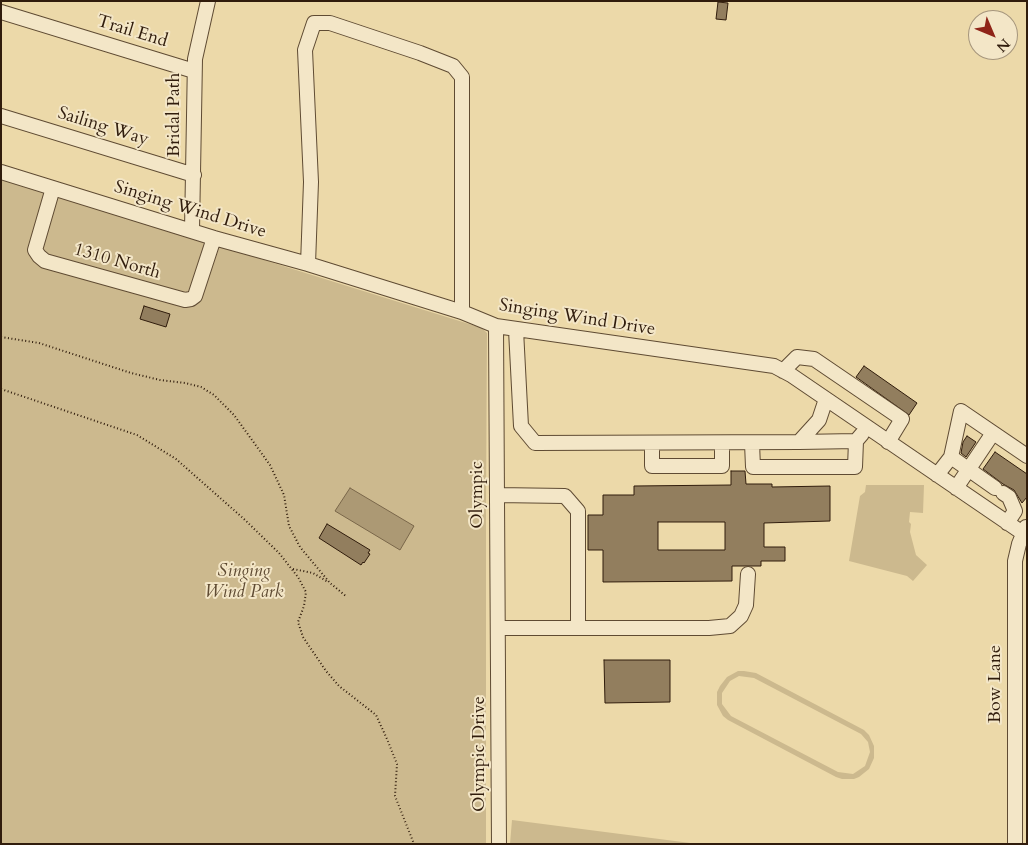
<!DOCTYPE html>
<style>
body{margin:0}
#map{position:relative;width:1028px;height:845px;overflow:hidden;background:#ecd9a9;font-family:Cardo,serif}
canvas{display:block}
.frame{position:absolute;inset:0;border:2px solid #301c0c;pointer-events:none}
.north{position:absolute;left:968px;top:10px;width:50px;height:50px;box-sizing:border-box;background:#f3e6c7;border:1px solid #a5957c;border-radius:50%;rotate:135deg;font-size:14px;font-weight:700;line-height:20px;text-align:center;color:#301c0c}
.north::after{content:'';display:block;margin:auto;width:18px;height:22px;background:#8f2418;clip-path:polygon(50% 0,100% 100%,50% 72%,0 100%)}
</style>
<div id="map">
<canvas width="1028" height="845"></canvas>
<div class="frame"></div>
<div class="north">N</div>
</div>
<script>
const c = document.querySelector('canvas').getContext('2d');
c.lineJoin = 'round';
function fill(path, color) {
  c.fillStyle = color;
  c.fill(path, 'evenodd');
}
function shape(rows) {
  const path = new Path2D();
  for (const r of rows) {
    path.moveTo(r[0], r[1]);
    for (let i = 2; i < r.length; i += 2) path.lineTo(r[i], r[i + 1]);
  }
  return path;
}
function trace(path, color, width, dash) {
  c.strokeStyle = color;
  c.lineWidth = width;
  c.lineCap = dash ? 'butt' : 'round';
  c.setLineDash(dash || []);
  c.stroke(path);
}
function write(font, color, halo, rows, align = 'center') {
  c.font = font + ' Cardo,serif';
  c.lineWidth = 4;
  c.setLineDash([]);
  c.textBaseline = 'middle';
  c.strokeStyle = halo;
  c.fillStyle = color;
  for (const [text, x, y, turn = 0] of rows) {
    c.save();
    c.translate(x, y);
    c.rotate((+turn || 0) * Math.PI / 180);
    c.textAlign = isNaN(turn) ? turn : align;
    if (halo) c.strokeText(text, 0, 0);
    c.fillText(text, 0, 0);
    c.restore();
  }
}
fill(shape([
 [1,178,482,328,487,333,486,511,486,844,1,844],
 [866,485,924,485,923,513,910,512,909,522,911,524,910,532,916,555,927,565,913,581,907,576,849,561,860,496,865,492],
 [738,671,744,671,756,673,864,730,869,735,874,746,874,758,869,769,859,777,854,779,842,779,836,777,728,720,723,716,717,705,717,692,720,686,727,677],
 [739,676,754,678,861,734,868,742,870,752,865,766,853,774,838,772,731,716,722,704,722,693,730,681],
 [512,820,698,844,510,844]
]), '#ccb98e');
const water = shape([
 [350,488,414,526,400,550,335,511,350,488]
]);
fill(water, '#ac9974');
trace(water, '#7a674a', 1);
const building = shape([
 [718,2,728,3,726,20,716,19,718,2],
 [144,306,170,314,166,327,140,319,144,306],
 [864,366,917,403,909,415,856,377,864,366],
 [967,436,976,442,966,457,961,453,963,442,967,436],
 [995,452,1027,474,1027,497,1022,503,1014,490,1003,484,983,469,995,452],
 [731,471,745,471,746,484,772,484,772,487,830,486,830,521,764,523,764,547,785,547,785,561,761,561,761,566,732,566,732,581,603,582,603,550,588,550,588,515,603,515,603,495,634,495,634,486,731,485,731,471],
 [658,522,725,522,725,550,658,550,658,522],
 [327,524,370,550,368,553,370,554,364,563,363,562,361,565,319,538,327,524],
 [604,660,670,660,670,702,605,703,604,660]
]);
fill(building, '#927e5e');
trace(building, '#301c0c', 1);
const minor = shape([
 [1,12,194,71],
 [1,116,194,175],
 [1,172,214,238,308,264,462,312,496,326,774,366,791,375,1027,536],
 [53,188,35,250,39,256,45,261,185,300,191,299,195,296,214,238],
 [192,230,195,59,208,1],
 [308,264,311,182,305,50,314,23,330,23,420,53,453,66,462,77,462,312],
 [496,326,499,844],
 [516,330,521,426,535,443,799,442,819,420,826,399],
 [783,371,797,357,814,359,902,419,888,442],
 [799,442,856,441,862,434],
 [652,443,652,466,722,466,722,443],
 [752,443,753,467,855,467,856,441],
 [951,457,995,488],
 [937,475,951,457,961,411,1027,456],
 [956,488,993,433],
 [1003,493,1009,497,1015,511,1007,523],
 [497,495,565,496,578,511,578,628],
 [498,628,709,628,730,626,741,616,746,605,748,574],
 [1015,844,1015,561,1019,544,1026,527]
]);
trace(minor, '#5f4b33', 16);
trace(shape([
 [1,337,39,343,131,373,160,380,185,383,201,387,214,395,234,415,270,465,284,495,289,526,300,547,330,583,347,597],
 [1,389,137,435,176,459,244,519,279,553,298,577,306,592,304,606,298,622,303,637,326,671,339,686,376,715,387,739,397,764,395,796,414,844],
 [293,569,313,573,328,582]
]), '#301c0c', 2, [1, 2.5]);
trace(minor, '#f3e6c7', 14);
write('18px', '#301c0c', '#f3e6c7', [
 ["Trail End",132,32,17],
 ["Bridal Path",175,115,-90],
 ["Sailing Way",103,127,17],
 ["Singing Wind Drive",190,210,17],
 ["1310 North",117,262,16],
 ["Singing Wind Drive",577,318,9],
 ["Olympic",478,495,-90],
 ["Bow Lane",996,684,-90],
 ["Olympic Drive",480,754,-90]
]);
write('italic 18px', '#5f4b33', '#f3e6c7', [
 ["Singing",244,572],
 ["Wind Park",244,593]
]);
</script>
